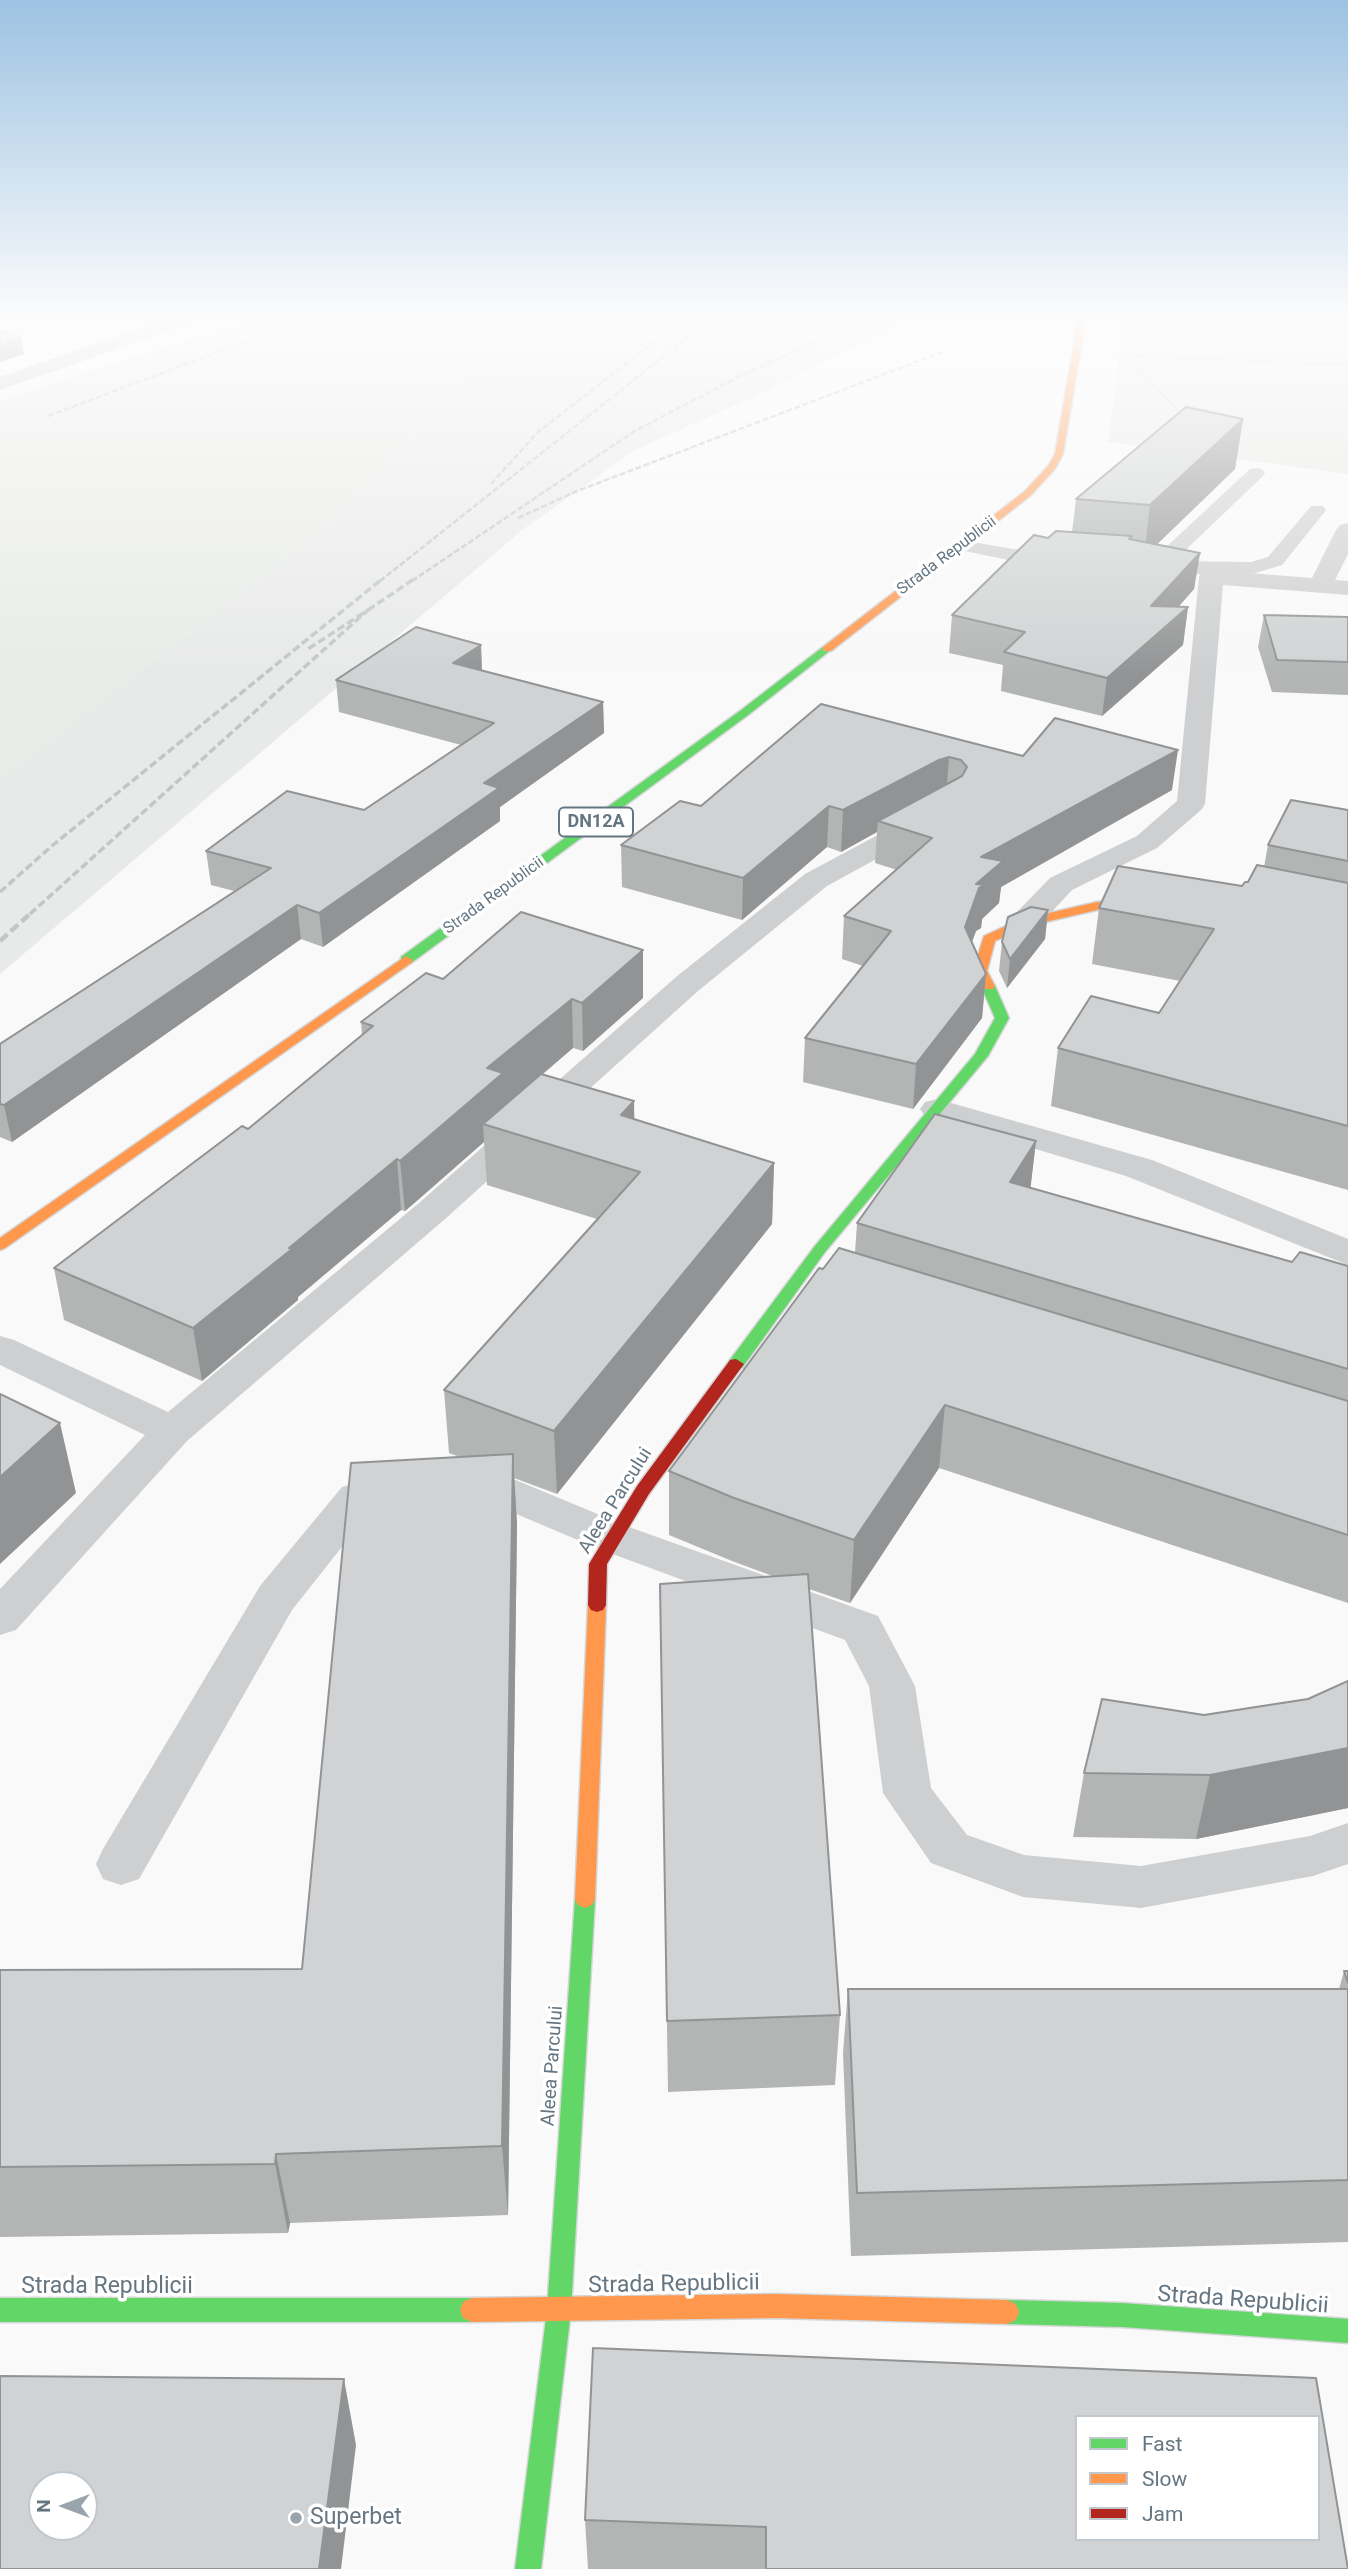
<!DOCTYPE html>
<style>
body{margin:0}
#map{position:relative;width:1348px;height:2569px;overflow:hidden;background:#f9f9f9;font-family:Roboto,sans-serif}
canvas{display:block}
.legend{position:absolute;left:1075px;top:2415px;width:245px;height:126px;box-sizing:border-box;background:#fff;border:2px solid #c1c8cd;margin:0;padding:9px 12px;list-style:none;font-size:21px;color:#657683}
.legend li{display:flex;align-items:center;gap:14px;height:35px}
.legend b{width:35px;border:2px solid #c1c8cd}
.north{position:absolute;left:28px;top:2471px;width:70px;height:70px;box-sizing:border-box;background:#fff;border:2px solid #c1c8cd;border-radius:50%;rotate:270deg;font-size:19px;font-weight:700;line-height:28px;text-align:center;color:#657683}
.north::after{content:'';display:block;margin:auto;width:24px;height:32px;background:#99a4ac;clip-path:polygon(50% 0,100% 100%,50% 72%,0 100%)}
</style>
<div id="map">
<canvas width="1348" height="2569"></canvas>
<ul class="legend">
<li><b style="height:9px;background:#63d668"></b>Fast</li>
<li><b style="height:9px;background:#ff974d"></b>Slow</li>
<li><b style="height:9px;background:#b3261e"></b>Jam</li>
</ul>
<div class="north">N</div>
</div>
<script>
const c = document.querySelector('canvas').getContext('2d');
c.lineJoin = 'round';
function fill(path, color) {
  c.fillStyle = color;
  c.fill(path, 'evenodd');
}
function shape(rows) {
  const path = new Path2D();
  for (const r of rows) {
    path.moveTo(r[0], r[1]);
    for (let i = 2; i < r.length; i += 2) path.lineTo(r[i], r[i + 1]);
  }
  return path;
}
function trace(path, color, width, dash) {
  c.strokeStyle = color;
  c.lineWidth = width;
  c.lineCap = dash ? 'butt' : 'round';
  c.setLineDash(dash || []);
  c.stroke(path);
}
function write(font, color, halo, rows, align = 'center') {
  c.font = font + ' Roboto,sans-serif';
  c.lineWidth = 7;
  c.setLineDash([]);
  c.textBaseline = 'middle';
  c.strokeStyle = halo;
  c.fillStyle = color;
  for (const [text, x, y, turn = 0] of rows) {
    c.save();
    c.translate(x, y);
    c.rotate((+turn || 0) * Math.PI / 180);
    c.textAlign = isNaN(turn) ? turn : align;
    if (halo) c.strokeText(text, 0, 0);
    c.fillText(text, 0, 0);
    c.restore();
  }
}
fill(shape([
 [511,319,912,319,755,396,635,450,521,531,0,974,0,780,340,516,502,337]
]), '#e8e9e9');
fill(shape([
 [262,319,511,319,502,337,340,516,0,780,0,401,106,365],
 [1124,319,1348,319,1348,474,1108,442]
]), '#e8ebe6');
const fast = shape([
 [823,647,832,649,748,715,411,963,401,963,401,957,740,711,823,647],
 [988,982,995,986,1009,1018,988,1056,825,1252,742,1368,730,1368,728,1364,730,1360,815,1246,975,1054,995,1018,981,986,988,982],
 [585,1890,592,1893,595,1899,571,2310,541,2569,515,2569,547,2310,575,1899,578,1893,585,1890],
 [0,2298,472,2298,481,2302,484,2310,481,2318,472,2322,0,2322,0,2298],
 [1007,2300,1122,2303,1348,2319,1348,2343,1122,2327,1007,2324,998,2320,995,2312,998,2304,1007,2300]
]);
const slow = shape([
 [1078,319,1086,319,1063,454,1055,469,1030,496,831,651,823,651,823,647,1024,492,1048,466,1055,454,1078,319],
 [1153,897,1157,898,1157,904,1097,910,1028,926,995,941,987,971,995,986,993,989,983,989,973,971,984,936,1019,920,1097,902,1153,897],
 [406,956,413,960,411,963,5,1248,0,1250,0,1238,406,956],
 [597,1598,603,1600,606,1605,595,1899,592,1905,585,1908,578,1905,575,1899,588,1605,591,1600,597,1598],
 [775,2294,1007,2300,1016,2304,1019,2312,1016,2320,1007,2324,775,2318,472,2322,463,2318,460,2310,463,2302,472,2298,775,2294]
]);
const jam = shape([
 [736,1359,744,1364,649,1494,607,1564,606,1605,603,1610,597,1612,591,1610,588,1605,589,1564,592,1559,637,1486,730,1360,736,1359]
]);
trace(fast, '#d5d6d7', 3);
trace(slow, '#d5d6d7', 3);
trace(jam, '#d5d6d7', 3);
trace(shape([
 [1115,355,1348,365],
 [1128,356,1181,415]
]), '#cbcccd', 2.5, [2, 2]);
fill(shape([
 [1256,468,1262,469,1265,473,1262,477,1174,561,1251,562,1268,557,1311,506,1323,506,1326,510,1323,514,1282,565,1252,574,1212,575,1150,570,1148,566,1150,562,1250,469,1256,468],
 [961,540,1013,549,1055,552,1064,558,1055,564,1013,561,955,549,952,545,955,541,961,540]
]), '#cecfd0');
fill(shape([
 [167,319,194,319,191,323,0,390,0,377,167,319],
 [1348,523,1348,554,1335,580,1348,581,1348,595,1223,585,1205,804,1201,810,1157,848,1072,890,1035,930,1024,932,1013,930,1008,923,1013,916,1050,878,1137,836,1177,801,1199,577,1203,564,1212,562,1221,564,1224,571,1312,578,1336,530,1340,525,1348,523],
 [923,813,933,816,938,822,933,828,827,886,698,991,445,1219,187,1441,16,1630,0,1635,0,1589,145,1435,0,1365,0,1336,14,1340,168,1412,419,1203,676,977,805,874,913,816,923,813],
 [937,1099,1152,1160,1348,1239,1348,1265,1126,1176,925,1116,920,1109,925,1102,937,1099],
 [466,1469,486,1469,501,1474,629,1527,878,1616,915,1686,931,1788,967,1835,1024,1855,1141,1866,1310,1836,1348,1823,1348,1864,1313,1876,1141,1908,1023,1897,931,1863,883,1793,869,1686,845,1640,599,1549,481,1499,466,1499,451,1494,445,1484,451,1474,466,1469],
 [393,1472,408,1477,414,1487,408,1497,372,1509,292,1610,139,1879,121,1885,103,1879,96,1864,103,1849,260,1586,342,1487,393,1472]
]), '#cecfd0');
fill(fast, '#63d668');
fill(slow, '#ff974d');
fill(jam, '#b3261e');
trace(shape([
 [48,416,306,319],
 [491,484,538,432,684,319],
 [518,518,577,491,945,351],
 [380,581,711,319],
 [412,581,633,432,738,377,865,319]
]), '#c3c5c6', 2.5, [6, 2.5]);
trace(shape([
 [368,610,414,579],
 [0,892,53,845,382,579],
 [30,914,368,610,308,649]
]), '#c3c5c6', 3.5, [8, 3.5]);
trace(shape([
 [0,941,32,912]
]), '#c3c5c6', 4.5, [10, 4.5]);
fill(shape([
 [1243,419,1235,469,1156,545,1200,553,1194,589,1178,607,1188,607,1183,645,1102,716,1001,691,1003,665,949,653,952,615,1048,538,1072,532,1076,499],
 [1264,615,1348,617,1348,695,1272,692,1258,647],
 [481,645,482,670,603,702,604,733,500,807,500,821,323,947,301,939,12,1142,0,1137,0,1044,234,891,211,885,206,851,364,810,461,745,339,712,336,680],
 [821,704,1023,756,1172,790,1001,887,999,903,982,919,981,928,976,931,972,941,986,974,982,1018,913,1109,803,1082,805,1038,863,966,842,959,844,916,897,870,875,863,877,832,841,852,827,847,742,920,622,887,621,845,701,806],
 [1348,810,1348,1190,1051,1106,1058,1048,1159,1013,1180,981,1092,964,1099,908,1242,886,1248,882,1264,867,1268,845],
 [1048,910,1045,939,1007,988,999,971,1002,942],
 [643,950,643,998,583,1051,573,1048,542,1075,634,1101,634,1119,774,1163,772,1224,557,1494,514,1478,517,1524,508,2215,290,2223,288,2233,0,2237,0,1970,302,1969,460,1457,449,1453,444,1390,597,1219,487,1185,484,1142,417,1201,405,1211,401,1210,298,1297,298,1300,202,1381,64,1320,54,1268,248,1129,362,1035,361,1022,443,979],
 [1036,1141,1030,1188,1292,1262,1348,1266,1348,1603,939,1468,850,1603,809,1589,840,2015,835,2085,668,2092,660,1584,775,1577,732,1561,669,1535,669,1471,823,1269,855,1253,857,1223],
 [1348,1681,1348,1808,1196,1839,1073,1837,1084,1773,1204,1715,1308,1699],
 [1344,1971,1348,1971,1348,2242,851,2256,843,2053,848,1989,1339,1989],
 [593,2348,1348,2569,588,2569,585,2520]
]), '#b3b5b5');
fill(shape([
 [21,337,24,354,0,362,0,344],
 [1243,419,1235,469,1144,557,1150,505],
 [1200,553,1194,589,1146,644,1151,606],
 [1188,607,1183,645,1102,716,1107,678],
 [481,645,482,676,453,663],
 [603,702,604,733,500,807,500,821,323,947,319,913,484,783],
 [1178,750,1172,790,1001,887,999,903,982,919,981,928,976,931,962,970,965,927,981,857],
 [949,757,946,797,878,821,877,832,841,852,843,810,939,760],
 [829,806,827,847,742,920,743,878],
 [297,905,301,939,12,1142,4,1105],
 [1048,910,1045,939,1007,988,1010,959],
 [643,950,643,998,583,1051,582,1003],
 [986,974,982,1018,913,1109,916,1064],
 [572,999,573,1048,483,1124,484,1142,405,1211,400,1161,487,1068],
 [634,1101,635,1161,621,1115],
 [1036,1141,1029,1201,1010,1182],
 [397,1159,401,1210,298,1297,298,1300,202,1381,193,1328],
 [774,1163,772,1224,557,1494,554,1431],
 [945,1405,939,1468,850,1603,854,1540],
 [60,1423,76,1493,0,1564,0,1477],
 [513,1454,517,1524,508,2215,502,2146],
 [1348,1748,1348,1808,1196,1839,1210,1775],
 [276,2154,290,2223,288,2233,275,2164],
 [344,2379,356,2445,341,2569,319,2569]
]), '#929394');
const building = shape([
 [0,331,21,337,0,344,0,331],
 [1186,407,1243,419,1150,505,1076,499,1186,407],
 [1056,531,1132,536,1129,539,1200,553,1151,606,1188,607,1107,678,1004,652,1025,632,952,615,1034,535,1048,538,1056,531],
 [1264,615,1348,617,1348,662,1277,660,1264,615],
 [416,627,481,645,453,663,603,702,484,783,499,788,319,913,297,905,4,1105,0,1104,0,1044,271,868,206,851,287,791,364,810,494,723,336,680,416,627],
 [821,704,1023,756,1055,718,1178,750,981,857,1003,861,976,884,985,885,979,888,965,927,986,974,916,1064,805,1038,891,931,844,916,932,838,878,821,962,776,967,767,961,760,949,757,939,760,843,810,829,806,743,878,621,845,680,801,701,806,821,704],
 [1291,800,1348,810,1348,861,1268,845,1291,800],
 [1257,865,1348,883,1348,1126,1058,1048,1091,996,1159,1013,1214,929,1099,908,1118,866,1242,886,1245,882,1248,882,1257,865],
 [1031,907,1048,910,1010,959,1002,942,1008,917,1031,907],
 [521,912,643,950,582,1003,572,999,487,1068,503,1073,413,1150,400,1161,397,1159,289,1248,292,1249,193,1328,54,1268,242,1126,248,1129,373,1026,361,1022,426,973,443,979,521,912],
 [541,1074,634,1101,621,1115,774,1163,554,1431,444,1390,640,1172,483,1124,541,1074],
 [935,1114,1036,1141,1010,1182,1292,1262,1300,1252,1348,1266,1348,1369,857,1223,935,1114],
 [839,1248,1348,1401,1348,1535,945,1405,854,1540,734,1498,669,1471,819,1268,823,1269,839,1248],
 [0,1394,60,1423,0,1477,0,1394],
 [513,1454,502,2146,276,2154,275,2164,0,2167,0,1970,302,1969,351,1463,513,1454],
 [808,1574,840,2015,667,2021,660,1584,808,1574],
 [1348,1681,1348,1748,1210,1775,1084,1773,1102,1699,1204,1715,1308,1699,1348,1681],
 [1344,1971,1348,1971,1348,1983,1344,1971],
 [848,1989,1348,1989,1348,2180,857,2193,848,1989],
 [593,2348,1316,2378,1348,2569,766,2569,766,2527,585,2520,593,2348],
 [1077,2417,1318,2417,1318,2539,1077,2539,1077,2417],
 [0,2376,344,2379,319,2569,0,2569,0,2376],
 [42,2485,84,2485,84,2527,42,2527,42,2485]
]);
fill(building, '#d0d2d3');
trace(building, '#929394', 2);
const sky = c.createLinearGradient(0, 0, 0, 678);
sky.addColorStop(0, '#9dc2e2');
sky.addColorStop(0.47, '#fcfcfc');
sky.addColorStop(1, '#fcfcfc00');
c.fillStyle = sky;
c.fillRect(0, 0, 1348, 678);
for (const [x, y, r, color] of [
 [296,2518,7,"#99a4ac"]
]) {
  const dot = new Path2D();
  dot.arc(x, y, r, 0, 2 * Math.PI);
  c.fillStyle = color;
  c.fill(dot);
  trace(dot, '#fff', 2.5);
}
write('16px', '#657683', '#fff', [
 ["Strada Republicii",947,556,-37],
 ["Strada Republicii",494,896,-36]
]);
for (const [x, y, w] of [
 [596,822,74]
]) {
  const box = new Path2D();
  box.roundRect(x - w / 2, y - 14.5, w, 29, 5);
  c.fillStyle = '#fff';
  c.fill(box);
  trace(box, '#657683', 2);
}
write('bold 18px', '#657683', null, [
 ["DN12A",596,822]
]);
write('19px', '#657683', '#fff', [
 ["Aleea Parcului",616,1501,-58],
 ["Aleea Parcului",553,2066,-86]
]);
write('23px', '#657683', '#fff', [
 ["Strada Republicii",674,2285,-1],
 ["Strada Republicii",107,2287],
 ["Strada Republicii",1243,2301,4]
]);
write('23px', '#657683', '#fff', [
 ["Superbet",310,2518]
], 'left');
</script>
